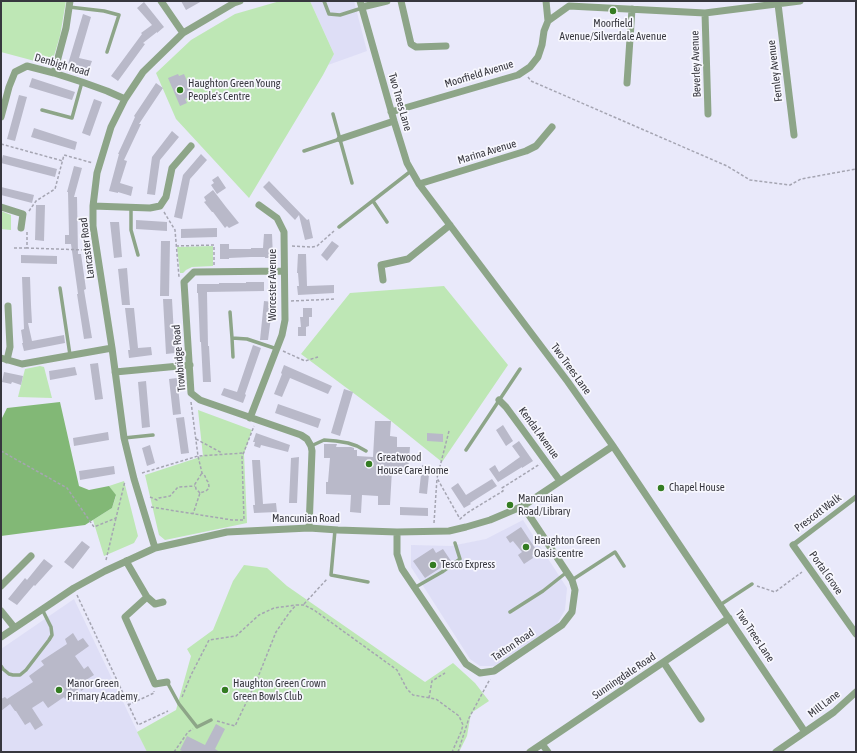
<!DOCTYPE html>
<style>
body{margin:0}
#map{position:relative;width:857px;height:753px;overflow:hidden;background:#e9e9fa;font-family:"Asap Condensed",sans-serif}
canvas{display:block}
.frame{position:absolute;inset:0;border:2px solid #37373e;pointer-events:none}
</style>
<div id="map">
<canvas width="857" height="753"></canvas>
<div class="frame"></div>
</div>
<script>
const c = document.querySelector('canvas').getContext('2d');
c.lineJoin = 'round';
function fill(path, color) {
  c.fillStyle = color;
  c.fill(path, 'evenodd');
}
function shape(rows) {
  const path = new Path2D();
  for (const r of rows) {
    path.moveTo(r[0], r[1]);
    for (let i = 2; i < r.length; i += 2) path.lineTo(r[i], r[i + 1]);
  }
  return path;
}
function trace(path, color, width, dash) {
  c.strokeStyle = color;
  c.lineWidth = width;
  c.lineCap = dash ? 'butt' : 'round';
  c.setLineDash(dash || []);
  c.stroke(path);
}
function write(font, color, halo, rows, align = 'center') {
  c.font = font + ' "Asap Condensed",sans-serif';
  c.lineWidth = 3.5;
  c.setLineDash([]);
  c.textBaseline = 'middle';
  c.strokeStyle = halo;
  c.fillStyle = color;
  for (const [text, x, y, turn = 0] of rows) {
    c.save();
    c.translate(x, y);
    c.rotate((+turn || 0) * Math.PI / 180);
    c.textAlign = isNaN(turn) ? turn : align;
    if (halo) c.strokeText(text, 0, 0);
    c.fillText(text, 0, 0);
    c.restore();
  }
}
fill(shape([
 [310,1,354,1,367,51,328,65,334,54],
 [523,520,567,588,565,610,557,624,495,666,480,666,470,659,411,567,411,545,451,546,486,539],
 [74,599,147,752,1,752,1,649]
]), '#dedef6');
fill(shape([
 [1,1,66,1,60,36,54,56,50,63,48,64,46,64,1,52],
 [280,1,310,1,334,54,323,75,249,198,176,119,156,73,191,40,235,14],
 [1,211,11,215,11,230,1,229],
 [213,246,213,266,192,267,186,270,183,273,180,273,177,247],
 [444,286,508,365,442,462,391,421,301,354,350,293],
 [40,366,44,367,52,398,18,397,25,369],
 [198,410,252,430,244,454,247,523,165,540,159,535,145,475,203,456],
 [124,481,138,536,134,543,104,556,93,520,112,508,116,496,109,486],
 [244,565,267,568,287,586,425,682,453,663,475,683,489,701,471,713,467,736,459,752,147,752,137,732,176,710,191,656,187,649,213,630,233,581]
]), '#bee7b5');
fill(shape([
 [60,402,79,486,89,490,109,486,116,495,112,508,85,525,1,536,1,420,7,408]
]), '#82b876');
fill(shape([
 [181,1,202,1,186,10],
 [144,2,164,27,157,33,157,32,143,43,145,44,118,81,111,76,142,34,141,33,152,25,137,8],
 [83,14,91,17,79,58,92,61,89,69,77,65,76,67,68,64],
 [178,74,179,76,184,74,193,95,185,99,187,103,180,106,168,78],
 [32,78,75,92,72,100,29,87],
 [156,83,163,88,139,124,141,124,124,160,127,161,120,183,133,187,131,196,118,192,118,193,109,191,119,154,118,154,135,117,134,116],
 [19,95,27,97,15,141,7,139],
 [94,99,102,102,90,136,82,133],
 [34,128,77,142,75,150,31,137],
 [172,131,179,137,160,160,155,195,147,194,152,157],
 [201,154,207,160,190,179,182,219,174,217,183,175],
 [3,155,57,169,55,177,1,163],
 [74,166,82,168,74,197,77,197,78,254,81,254,86,289,84,290,92,338,84,339,77,294,78,294,71,244,65,244,65,235,69,235,68,192,67,192],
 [218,176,226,188,217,194,211,185,214,183,212,180],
 [269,181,307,220,309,219,313,238,305,240,299,215,295,220,263,187],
 [1,187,34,195,32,203,1,195],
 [213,190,226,207,239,223,229,228,227,226,225,228,213,212,212,212,204,202,206,201,204,197],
 [36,205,45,205,44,241,35,240],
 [136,220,167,222,167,231,136,229],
 [110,222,119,222,122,257,114,258],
 [217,228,217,237,181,238,181,229],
 [264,234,272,234,273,258,265,258,265,257,251,257,229,258,229,259,220,259,220,244,229,244,229,249,251,249,251,248,263,248],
 [161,241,170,241,169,296,160,296],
 [332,241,339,246,327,261,321,255],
 [298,254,306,254,307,286,334,285,334,293,298,295,297,286,299,286,298,273,297,273],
 [21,255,57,256,57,264,21,263],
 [127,268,130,305,122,305,118,269],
 [22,277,30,277,31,305,32,323,28,323,32,341,64,335,65,343,24,351,22,343,23,343,21,330,24,329],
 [246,282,264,282,264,291,207,292,208,346,209,346,211,382,203,382,201,342,200,342,198,293,197,293,197,284,219,284,219,283,246,283],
 [163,299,172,299,175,353,166,354],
 [264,301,273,302,268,340,260,340],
 [125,308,134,308,138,348,151,347,152,355,129,358,128,350,130,350],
 [303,308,312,308,312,317,309,317,309,326,306,327,306,336,298,336,298,327,301,327,300,317,307,317,303,317],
 [253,345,261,348,245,394,246,395,243,403,221,395,224,388,237,392],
 [98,363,103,399,95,400,90,364],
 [284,365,332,386,328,394,290,378,282,397,274,394,282,374,281,373],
 [75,367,77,375,50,380,49,371],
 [4,372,23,376,21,385,12,382,11,384,2,382],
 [177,378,181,414,173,415,169,379],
 [146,381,150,427,142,428,138,382],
 [344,389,353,392,340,436,331,433],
 [278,404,321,419,318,428,275,413],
 [184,417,189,453,181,454,176,418],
 [375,421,391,421,390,436,397,437,397,447,410,447,408,471,392,470,390,505,378,505,378,496,362,495,361,513,350,512,351,495,326,494,326,482,328,482,330,458,324,458,324,444,337,444,336,447,351,447,354,448,354,450,357,450,357,456,373,457],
 [503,425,513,441,506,446,496,430],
 [108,432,109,440,74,446,73,438],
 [256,433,290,445,288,452,261,445,260,448,254,446,255,442,253,442],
 [427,433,443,434,443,442,427,441],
 [519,441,533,461,522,468,522,467,498,482,489,469,495,465,499,472,520,457,512,446],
 [150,445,155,463,147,466,142,448],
 [299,457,297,503,289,503,291,458],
 [252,460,260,460,263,504,276,503,277,512,254,513,253,505,255,505],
 [422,465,430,465,427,494,419,493],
 [114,466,115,474,80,480,79,471],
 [492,479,497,486,470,503,471,504,464,508,451,488,458,483,466,495],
 [400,507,428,508,428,516,400,515],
 [521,527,537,551,532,555,533,558,524,564,518,555,522,552,513,541,510,543,506,537],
 [82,541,90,547,73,569,64,562],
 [433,548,436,553,443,549,451,561,425,578,413,561],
 [44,559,53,566,35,586,34,585,17,605,8,599,25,578,27,580],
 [73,633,78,641,83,638,89,646,75,656,84,669,88,666,94,675,86,680,90,685,81,691,80,688,65,699,64,697,48,708,43,701,32,708,43,725,35,730,30,722,25,725,16,711,15,711,10,704,1,711,1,699,5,697,7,699,33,682,29,676,44,665,41,661,67,644,65,639],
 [216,724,225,729,215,749,220,752,184,752,180,750,187,736,205,745]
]), '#b9b9c9');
trace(shape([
 [528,77,531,81,727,166,750,180,790,185,801,179,856,169],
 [1,144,63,161],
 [29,211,36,201,55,189,64,155,93,163],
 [164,212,175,230,179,277],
 [27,232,27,248,87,250],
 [176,246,214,245,214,265],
 [292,246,312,247,317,246,334,231],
 [14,248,27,248],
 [291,301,336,299],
 [283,351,305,361,318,357],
 [191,402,198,456,202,473,205,476,206,479,208,482,209,486,208,489,206,491,200,493,193,514],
 [449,431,437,478,460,519,467,513,503,491,502,488,540,464],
 [196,439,222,453],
 [1,451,67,488,94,527,116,518,125,481],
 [142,473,198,456,244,453],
 [200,493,196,489,195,484,202,473],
 [150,497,157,500,159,498,170,496,178,487,195,486],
 [151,507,232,520,244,520,242,457,254,426],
 [434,523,437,478],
 [106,560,116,518],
 [757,586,775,592,802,572],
 [77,595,138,725,168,711],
 [304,604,327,579],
 [182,697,191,675,209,640,236,636,259,615,274,608,296,605],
 [429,698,432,681,445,673],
 [128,705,154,693,154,691],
 [217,721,235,726,256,682,276,632,289,613,296,605,304,605,314,610,397,670,407,689,413,695,436,699,459,716,463,725,461,732,452,752],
 [174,752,188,732,193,729],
 [458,752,469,718,490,679]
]), '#a5a5b2', 1.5, [3, 2]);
trace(shape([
 [324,1,329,14,340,15,362,8],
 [69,7,104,11,119,15,107,52],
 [42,110,72,118,82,82],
 [333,114,352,183],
 [304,151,340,139],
 [373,201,387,222],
 [131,208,131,230,138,255],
 [339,227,411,171],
 [60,288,70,355],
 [230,312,232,338,247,339,277,349],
 [232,338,233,357],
 [124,438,153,435],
 [311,446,324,440,336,441,348,443,357,446,366,451],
 [466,450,520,369],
 [335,530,331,575,368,582],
 [572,580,615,552,624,566],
 [414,588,442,572,460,559,455,543],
 [720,605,752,584],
 [510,612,543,591,567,572],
 [1,666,3,669,9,674,13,675,20,675,26,670,49,640,52,635,51,627,42,609],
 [167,682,179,704,197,727,211,720]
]), '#8da588', 3.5);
trace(shape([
 [793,545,856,497]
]), '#8da588', 5);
trace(shape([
 [161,1,183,33],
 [360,1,394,121,407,163,419,184,568,382,613,446,805,732],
 [401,1,411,44,416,47,446,46],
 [546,1,548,21],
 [778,4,794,135],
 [362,7,387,1],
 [705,13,708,114],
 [54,73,66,28,70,1],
 [627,83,632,9],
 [391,112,518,75,530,67,538,57,542,45,544,31,548,21,569,6,705,13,800,1],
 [1,117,9,87,15,72,27,66,54,73,82,82,107,91,125,99],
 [340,139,394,121],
 [419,184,526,151,536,146,552,127],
 [93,206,150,208,160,206,166,197,172,168,191,146],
 [1,207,23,214,21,228],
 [284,271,194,272,184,282,191,393,200,400,301,435,307,439,311,446,312,451,309,528],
 [383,280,381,265,408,259,450,225],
 [1,358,22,364,112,348],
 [7,360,10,347,8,306],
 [115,372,190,365],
 [499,400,506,407,520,426,560,481],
 [250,418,282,335,285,320,284,232,277,218,259,205],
 [397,532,397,554,402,569,466,664,480,673,494,671,562,625,572,612,575,590,572,580,523,506],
 [793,545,856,634],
 [155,548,134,479,124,438,112,348,93,226,93,206,97,173,111,127,125,99,143,72,183,33,234,3,240,1],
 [126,561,147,597,155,604,163,602],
 [1,586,31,556],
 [147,597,125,617,155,684,167,682],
 [1,611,14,627],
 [1,637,74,588,105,571,155,548,227,532,309,528,338,530,397,532,449,531,466,527,490,520,523,506,613,446],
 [664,663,701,719],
 [542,744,548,752],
 [530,752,729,618],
 [776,752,834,712,856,692]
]), '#8da588', 7);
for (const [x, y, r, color] of [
 [613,11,4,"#347c22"],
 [180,90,4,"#347c22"],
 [369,464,4,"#347c22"],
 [661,488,4,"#347c22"],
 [510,505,4,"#347c22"],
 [526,547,4,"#347c22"],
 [433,565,4,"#347c22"],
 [59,690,4,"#347c22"],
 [225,690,4,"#347c22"]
]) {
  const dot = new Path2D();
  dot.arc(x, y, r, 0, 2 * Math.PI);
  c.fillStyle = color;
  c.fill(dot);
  trace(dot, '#f7f7fe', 1.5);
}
write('11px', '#37373e', '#f7f7fe', [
 ["Moorfield",613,24,"center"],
 ["Avenue/Silverdale Avenue",613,37,"center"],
 ["Haughton Green Young",188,84],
 ["People's Centre",188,97],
 ["Greatwood",377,458],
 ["House Care Home",377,471],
 ["Chapel House",669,488],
 ["Mancunian",518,499],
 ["Road/Library",518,512],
 ["Haughton Green",534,541],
 ["Oasis centre",534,554],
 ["Tesco Express",441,565],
 ["Manor Green",67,684],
 ["Primary Academy",67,697],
 ["Haughton Green Crown",233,684],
 ["Green Bowls Club",233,697]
], 'left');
write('11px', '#37373e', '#f7f7fe', [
 ["Beverley Avenue",696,64,-92],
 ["Denbigh Road",62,65,16],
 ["Fernley Avenue",775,71,-97],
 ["Moorfield Avenue",479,74,-17],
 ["Two Trees Lane",400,102,74],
 ["Marina Avenue",487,152,-17],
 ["Lancaster Road",87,248,-97],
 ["Worcester Avenue",273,285,-90],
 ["Trowbridge Road",179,358,-95],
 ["Two Trees Lane",571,369,54],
 ["Kendal Avenue",539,433,54],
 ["Prescott Walk",818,513,-37],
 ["Mancunian Road",306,519],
 ["Portal Grove",826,573,55],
 ["Two Trees Lane",755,636,56],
 ["Tatton Road",513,645,-34],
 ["Sunningdale Road",624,676,-34],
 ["Mill Lane",824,704,-38]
]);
</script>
